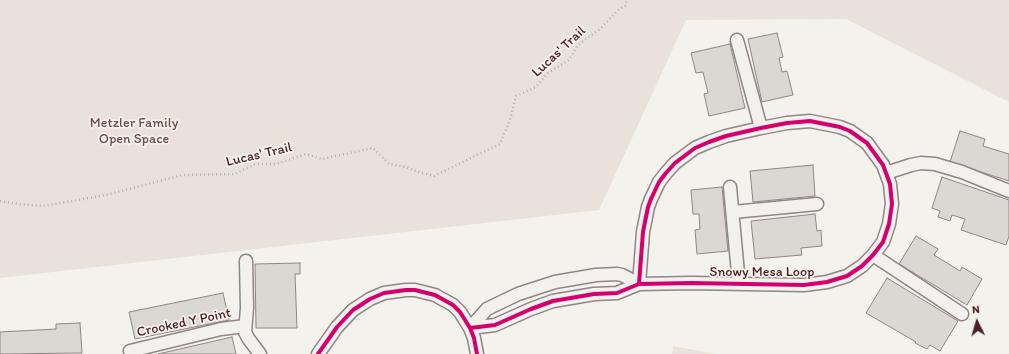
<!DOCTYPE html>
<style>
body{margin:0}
#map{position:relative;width:1009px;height:354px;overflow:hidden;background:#f4f2ec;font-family:Itim,sans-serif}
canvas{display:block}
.north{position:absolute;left:957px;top:302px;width:40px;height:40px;-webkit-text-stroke:3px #f7f3e8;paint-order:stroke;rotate:355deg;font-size:11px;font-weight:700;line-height:16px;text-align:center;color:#4a1f2b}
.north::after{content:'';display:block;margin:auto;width:14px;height:18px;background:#4a1f2b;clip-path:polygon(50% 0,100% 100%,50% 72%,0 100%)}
</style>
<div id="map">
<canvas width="1009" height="354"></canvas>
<div class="north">N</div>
</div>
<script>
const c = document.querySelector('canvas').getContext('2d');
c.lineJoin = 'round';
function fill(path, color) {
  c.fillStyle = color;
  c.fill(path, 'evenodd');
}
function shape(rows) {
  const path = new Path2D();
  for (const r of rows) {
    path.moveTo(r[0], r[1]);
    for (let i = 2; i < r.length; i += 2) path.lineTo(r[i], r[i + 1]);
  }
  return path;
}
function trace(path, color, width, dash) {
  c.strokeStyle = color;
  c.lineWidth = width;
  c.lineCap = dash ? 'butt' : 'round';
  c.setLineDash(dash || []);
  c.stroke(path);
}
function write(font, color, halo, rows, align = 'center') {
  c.font = font + ' Itim,sans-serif';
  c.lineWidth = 3.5;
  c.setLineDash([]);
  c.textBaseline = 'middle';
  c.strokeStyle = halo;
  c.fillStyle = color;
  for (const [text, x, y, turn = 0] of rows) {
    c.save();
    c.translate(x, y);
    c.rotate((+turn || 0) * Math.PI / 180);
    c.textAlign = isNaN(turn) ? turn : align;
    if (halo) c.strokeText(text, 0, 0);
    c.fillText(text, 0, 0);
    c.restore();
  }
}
fill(shape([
 [0,0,1009,0,1009,102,846,19,686,20,599,210,0,278],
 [673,346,716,354,672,354]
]), '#e8e2da');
const building = shape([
 [777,33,783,57,779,58,782,72,787,71,793,95,762,102,748,39,777,33],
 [730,44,745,108,709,116,704,94,708,93,703,72,696,73,691,53,730,44],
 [960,131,985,139,983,146,1009,154,1009,181,950,162,960,131],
 [813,165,815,196,753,202,750,171,813,165],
 [942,177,1009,200,1009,236,1006,245,961,230,965,219,952,215,950,221,938,217,940,211,932,208,942,177],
 [722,187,728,251,697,254,695,230,700,229,699,214,693,214,691,190,722,187],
 [815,214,817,231,821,230,822,246,801,248,802,255,755,259,751,221,815,214],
 [916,236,938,249,934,255,960,271,962,267,982,279,967,305,899,264,916,236],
 [300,263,300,274,295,274,297,328,256,328,255,264,300,263],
 [887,278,958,321,940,351,930,345,927,349,915,343,916,342,866,313,887,278],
 [223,293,229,320,135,339,129,312,223,293],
 [80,323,82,353,0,354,0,332,56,329,56,324,80,323],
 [232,337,236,354,158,354,232,337]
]);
fill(building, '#dbd7d3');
trace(building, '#8f8685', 1);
const street = shape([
 [737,40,761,128],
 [886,173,911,165,921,163,935,164,962,172,1009,191],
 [730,187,739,284],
 [733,212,817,204],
 [873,255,962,314],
 [246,261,247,308,245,332,248,338,260,354],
 [470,328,495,325,531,309,553,301,594,294,617,293,639,284,691,283,804,285,827,282,847,276,862,266,873,255,883,242,889,224,892,204,890,184,883,165,867,143,850,131,840,127,810,121,787,123,761,128,726,136,709,142,695,148,675,163,666,173,659,182,651,199,648,207,643,232,639,284],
 [470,328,487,309,518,294,555,282,596,275,617,274,622,275,639,284],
 [130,351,221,329,245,326],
 [318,354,337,327,353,310,370,299,384,293,406,290,415,290,435,295,453,305,460,312,470,328,474,338,477,354]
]);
trace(street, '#8f8685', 15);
trace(shape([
 [0,201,18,204,43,206,106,195,183,175,235,174,255,164,276,164,306,154,322,159,373,148,389,164,406,167,418,172,434,176,500,144,510,120,516,96,536,87,548,73,569,60,578,45,600,29,618,10,625,6,627,0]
]), '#b6b0ae', 2.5, [1, 3]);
trace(street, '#f2f1ed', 12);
trace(shape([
 [470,328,495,325,531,309,553,301,594,294,617,293,639,284,691,283,804,285,827,282,847,276,862,266,873,255,883,242,889,224,892,204,890,184,883,165,867,143,850,131,840,127,810,121,787,123,761,128,726,136,709,142,695,148,675,163,666,173,659,182,651,199,648,207,643,232,639,284],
 [318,354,337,327,353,310,370,299,384,293,406,290,415,290,435,295,453,305,460,312,470,328,474,338,477,354]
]), '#d6006c', 4);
write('14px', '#4a1f2b', '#f7f3e8', [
 ["Lucas' Trail",559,52,-43],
 ["Lucas' Trail",259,155,-13],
 ["Snowy Mesa Loop",762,272],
 ["Crooked Y Point",184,323,-12]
]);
write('14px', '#6f4c53', '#f7f3e8', [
 ["Metzler Family",134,123],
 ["Open Space",134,139]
]);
</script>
